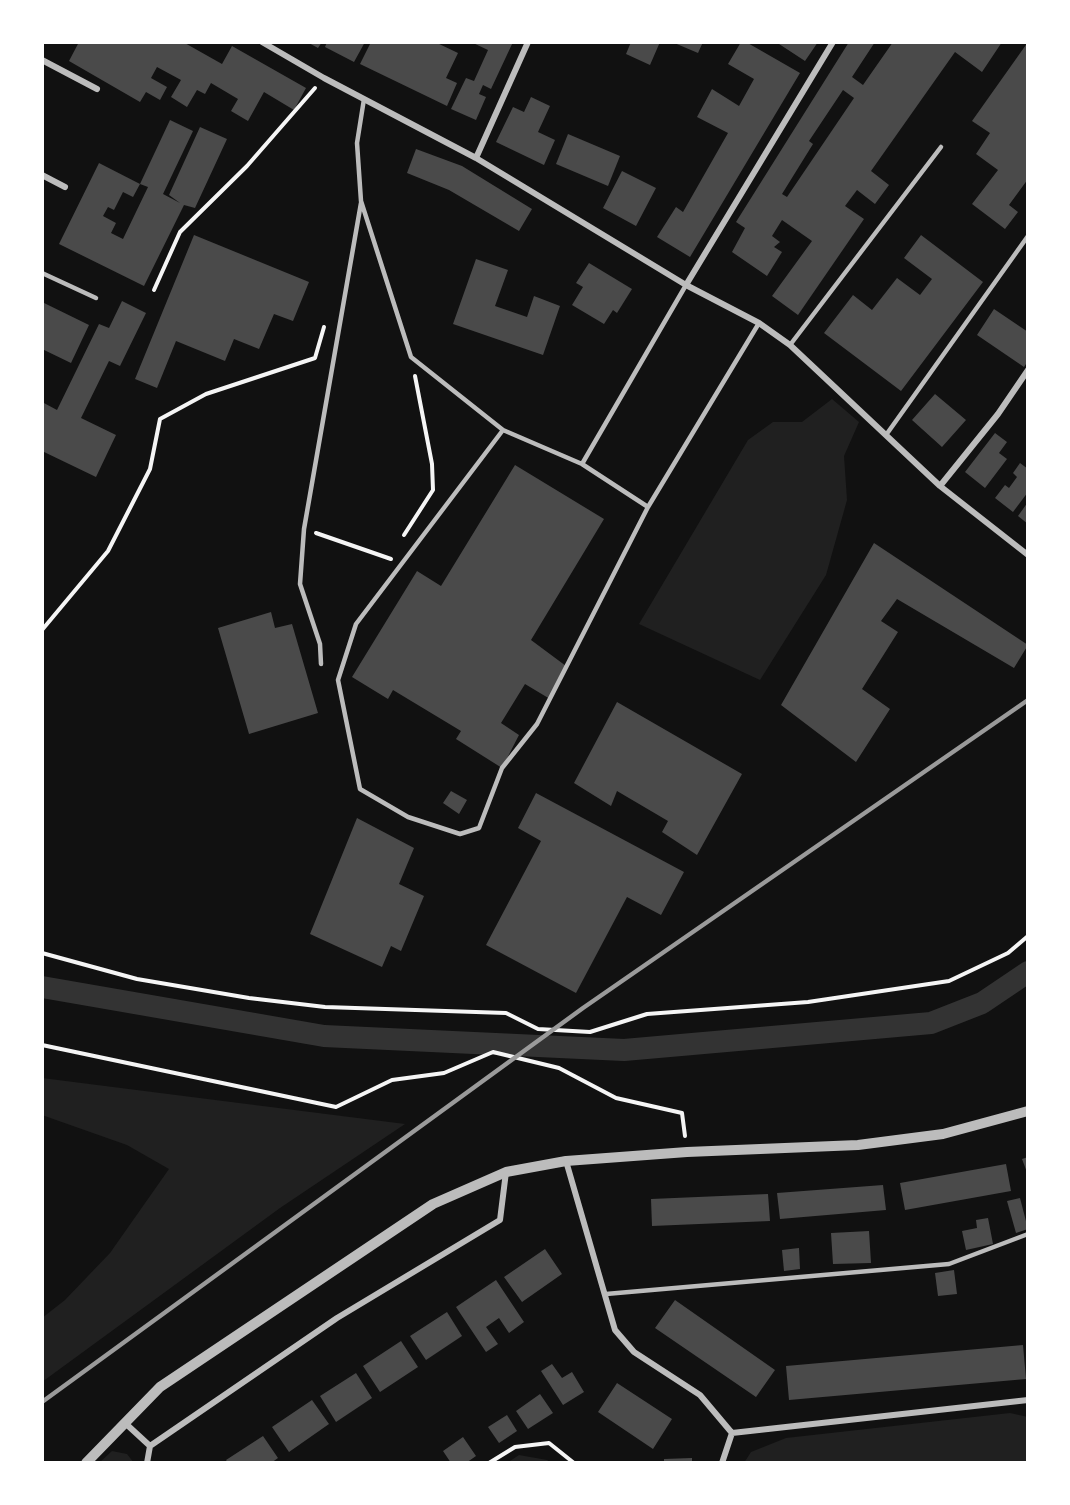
<!DOCTYPE html>
<style>
body{margin:0}
#map{position:relative;width:1070px;height:1505px;overflow:hidden;background:#111;font-family:"Fira Sans Condensed",sans-serif}
canvas{display:block}
.frame{position:absolute;inset:0;border:44px solid #fff;pointer-events:none}
</style>
<div id="map">
<canvas width="1070" height="1505"></canvas>
<div class="frame"></div>
</div>
<script>
const c = document.querySelector('canvas').getContext('2d');
c.lineJoin = 'round';
function fill(path, color) {
  c.fillStyle = color;
  c.fill(path, 'evenodd');
}
function shape(rows) {
  const path = new Path2D();
  for (const r of rows) {
    path.moveTo(r[0], r[1]);
    for (let i = 2; i < r.length; i += 2) path.lineTo(r[i], r[i + 1]);
  }
  return path;
}
function trace(path, color, width, dash) {
  c.strokeStyle = color;
  c.lineWidth = width;
  c.lineCap = dash ? 'butt' : 'round';
  c.setLineDash(dash || []);
  c.stroke(path);
}
fill(shape([
 [832,399,859,422,844,456,847,500,826,575,760,680,639,624,748,440,773,422,802,422],
 [42,1078,231,1102,405,1124,280,1208,42,1382,42,1318,65,1300,110,1253,169,1169,127,1145,42,1115],
 [1010,1413,1028,1417,1026,1463,744,1463,751,1452,786,1438],
 [112,1451,127,1454,134,1463,99,1463],
 [519,1455,547,1460,551,1463,507,1463]
]), '#202020');
trace(shape([
 [42,987,324,1036,624,1050,931,1023,982,1003,1028,972]
]), '#333', 22);
fill(shape([
 [79,42,183,42,222,64,232,46,306,88,294,110,264,92,248,121,231,111,238,99,211,83,205,94,197,90,187,107,171,97,181,80,157,67,151,78,167,87,160,100,146,92,140,102,69,61],
 [307,42,322,42,318,48],
 [327,42,365,42,354,62,325,47],
 [371,42,435,42,458,53,446,78,457,83,447,106,360,64],
 [471,42,513,42,491,89,483,85,479,94,486,97,476,120,451,109,466,78,474,81,488,50],
 [631,42,660,42,650,65,626,54],
 [672,42,703,42,698,53],
 [741,42,746,42,800,73,690,257,657,237,676,207,683,212,728,133,697,117,712,89,739,106,754,79,728,64],
 [776,42,818,42,805,61],
 [849,42,875,42,852,77,863,85,893,42,1002,42,982,72,955,52,871,171,889,185,875,204,857,190,845,206,864,219,798,315,772,296,812,241,782,220,772,236,780,242,774,247,782,252,767,276,732,252,745,228,736,222],
 [843,90,854,98,787,197,782,194,813,144,809,141],
 [1028,42,1028,179,1009,205,1018,212,1005,229,972,204,998,170,976,154,990,133,972,121],
 [531,97,550,106,538,132,555,140,544,165,496,142,513,107,524,112],
 [170,120,193,131,163,194,180,203,169,195,200,127,227,139,195,208,184,205,144,286,59,244,99,163,140,184,133,197,123,192,114,210,108,207,103,216,116,223,111,233,123,239,148,187,140,184],
 [568,134,620,156,608,186,556,164],
 [416,149,462,166,532,209,519,231,449,190,407,173],
 [622,171,656,188,636,226,603,208],
 [194,235,309,282,293,321,274,314,259,349,234,339,225,361,176,341,157,388,135,379],
 [921,235,983,282,901,391,824,333,853,295,872,310,897,278,920,295,932,279,904,258],
 [476,259,508,270,495,306,527,317,534,296,560,306,543,355,453,324],
 [589,263,632,289,617,313,613,310,604,324,572,305,583,287,576,283],
 [122,301,146,313,120,366,109,361,81,418,116,435,96,477,42,451,42,402,57,410,99,324,109,328],
 [42,302,89,325,71,363,42,349],
 [994,309,1028,332,1028,361,1024,367,977,335],
 [935,394,966,420,942,447,912,420],
 [995,433,1007,442,999,453,1007,459,985,488,965,472],
 [1020,463,1028,469,1028,492,1013,512,995,498,1005,485,1009,488,1017,477,1013,473],
 [515,465,604,519,531,640,566,666,550,699,525,684,501,723,519,735,502,768,456,739,461,731,393,690,388,699,352,677,417,571,441,586],
 [1028,502,1028,524,1018,516],
 [874,543,1028,645,1014,668,897,599,881,621,898,632,862,689,890,709,856,762,781,705],
 [271,612,275,628,292,624,318,713,249,734,218,628],
 [617,702,742,774,697,855,662,832,668,821,617,791,611,806,574,783],
 [451,791,467,800,459,814,443,803],
 [536,793,684,872,661,915,627,897,576,993,486,945,541,841,518,828],
 [357,818,414,848,399,884,424,896,401,951,391,946,382,967,310,934],
 [1028,1157,1028,1175,1022,1159],
 [1006,1164,1011,1191,905,1210,900,1183],
 [883,1185,886,1210,780,1219,777,1193],
 [768,1194,770,1221,652,1226,651,1199],
 [1020,1198,1028,1229,1016,1233,1007,1201],
 [988,1218,993,1244,966,1250,962,1231,977,1228,976,1220],
 [869,1231,871,1263,833,1264,831,1233],
 [799,1248,800,1269,784,1271,782,1250],
 [545,1249,562,1274,522,1302,504,1277],
 [954,1270,957,1294,938,1296,935,1273],
 [496,1280,524,1322,509,1333,499,1318,486,1327,498,1344,486,1352,456,1307],
 [675,1300,775,1370,756,1397,655,1328],
 [447,1312,462,1336,426,1360,410,1336],
 [401,1341,418,1367,380,1392,363,1366],
 [1023,1345,1026,1379,789,1400,786,1366],
 [552,1364,562,1378,572,1372,584,1392,563,1405,541,1371],
 [356,1373,372,1398,336,1422,320,1396],
 [617,1383,672,1419,653,1449,598,1412],
 [540,1394,553,1413,528,1429,516,1411],
 [312,1400,329,1424,289,1452,272,1427],
 [507,1415,517,1431,499,1443,488,1427],
 [263,1436,278,1458,271,1463,228,1463,226,1460],
 [463,1437,476,1456,466,1463,451,1463,443,1451],
 [692,1458,692,1463,664,1463,664,1459]
]), '#4a4a4a');
trace(shape([
 [154,290,180,232,247,166,315,88],
 [316,533,391,559],
 [404,535,433,490,432,464,415,376],
 [42,630,108,551,150,469,160,419,206,394,315,358,324,327],
 [42,953,137,979,249,998,325,1007,506,1013,538,1029,590,1032,647,1014,808,1002,949,981,1008,953,1028,936],
 [42,1045,336,1107,392,1080,444,1073,493,1052,559,1068,616,1098,682,1113,685,1136],
 [489,1463,515,1447,549,1443,574,1463]
]), '#f5f5f5', 4);
trace(shape([
 [364,99,357,143,361,201,411,357,503,430,356,624,338,680,360,789,408,817,460,834,479,828,502,768,537,724,648,507,759,323],
 [42,273,96,298],
 [790,345,941,147],
 [503,430,582,464,648,507],
 [886,435,1028,236],
 [582,464,686,285],
 [321,664,320,644,300,584,304,529,361,203],
 [606,1294,949,1264,1028,1234]
]), '#bcbcbc', 4.5);
trace(shape([
 [262,42,324,78,476,158,686,285,759,323,790,345,940,486,1028,555],
 [42,60,97,89],
 [476,158,528,42],
 [42,175,65,187],
 [686,285,833,42],
 [940,486,998,414,1028,370],
 [566,1161,615,1330,634,1352,700,1395,732,1433],
 [124,1422,150,1446,337,1318,500,1220,506,1172],
 [732,1433,1028,1400],
 [147,1463,150,1446],
 [722,1463,732,1433]
]), '#bcbcbc', 6);
trace(shape([
 [86,1463,160,1387,433,1204,506,1172,566,1161,687,1152,858,1145,943,1134,1028,1111]
]), '#bcbcbc', 10);
trace(shape([
 [42,1402,583,1008,1028,700]
]), '#9a9a9a', 4.5);
</script>
